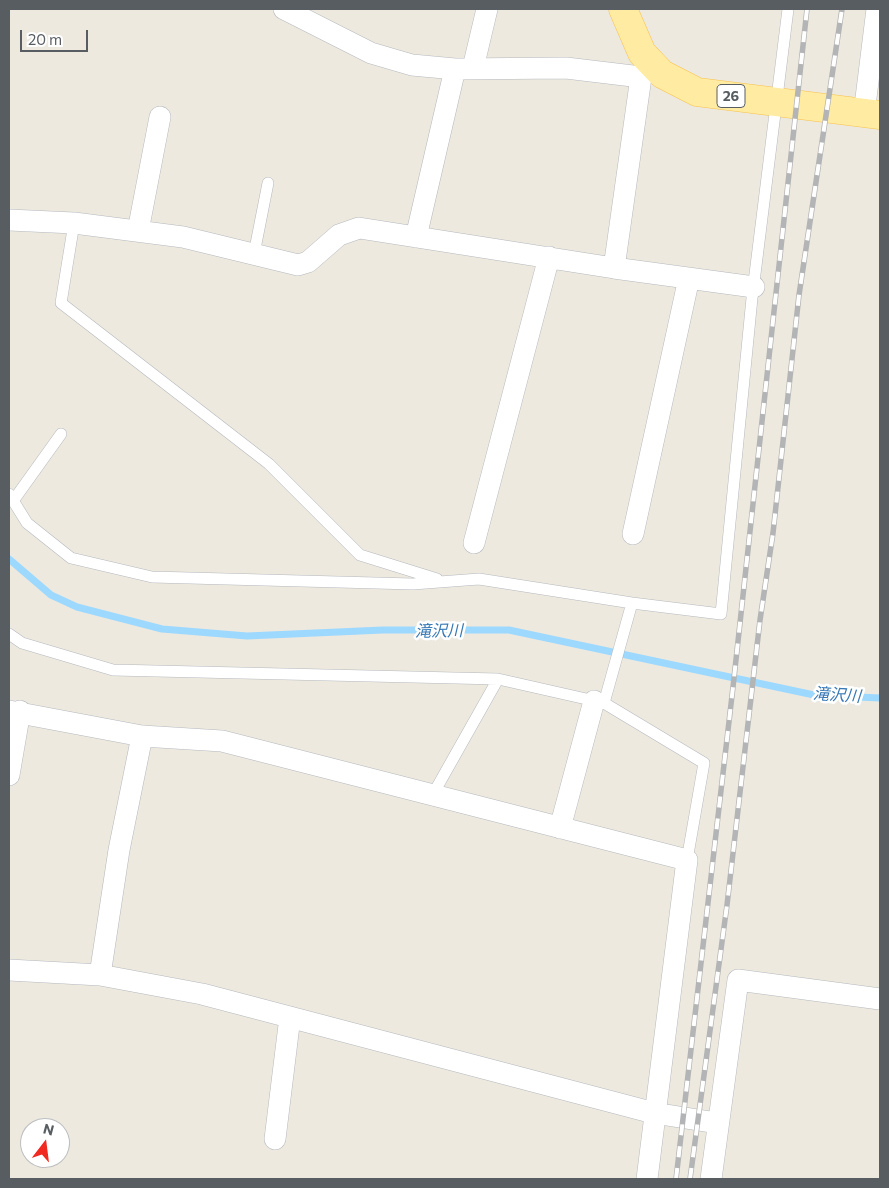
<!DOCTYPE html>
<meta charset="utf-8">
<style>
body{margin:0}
#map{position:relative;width:889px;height:1188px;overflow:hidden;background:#ede9df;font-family:Commissioner,sans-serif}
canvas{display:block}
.frame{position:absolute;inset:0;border:10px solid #585d62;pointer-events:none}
.north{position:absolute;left:20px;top:1118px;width:50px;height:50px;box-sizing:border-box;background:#fff;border:1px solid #bcbec0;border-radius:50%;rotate:15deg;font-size:14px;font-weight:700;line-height:20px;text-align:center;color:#585d62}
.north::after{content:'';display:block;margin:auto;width:18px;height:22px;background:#f12a21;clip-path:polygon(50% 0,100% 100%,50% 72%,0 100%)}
.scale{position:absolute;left:20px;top:30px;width:68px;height:22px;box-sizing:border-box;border:2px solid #585d62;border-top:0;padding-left:6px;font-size:15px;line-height:18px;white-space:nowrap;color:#585d62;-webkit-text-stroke:4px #fff;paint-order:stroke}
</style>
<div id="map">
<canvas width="889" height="1188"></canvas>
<div class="frame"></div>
<div class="north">N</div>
<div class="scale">20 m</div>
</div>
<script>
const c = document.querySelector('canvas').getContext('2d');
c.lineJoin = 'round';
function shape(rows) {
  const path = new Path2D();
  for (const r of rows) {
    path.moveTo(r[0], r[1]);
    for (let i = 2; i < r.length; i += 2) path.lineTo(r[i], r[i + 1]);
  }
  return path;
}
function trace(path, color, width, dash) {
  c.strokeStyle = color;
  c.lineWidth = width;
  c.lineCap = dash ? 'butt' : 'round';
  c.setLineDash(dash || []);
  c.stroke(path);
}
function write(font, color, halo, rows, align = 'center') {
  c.font = font + ' Commissioner,"Noto Sans JP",sans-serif';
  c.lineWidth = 5;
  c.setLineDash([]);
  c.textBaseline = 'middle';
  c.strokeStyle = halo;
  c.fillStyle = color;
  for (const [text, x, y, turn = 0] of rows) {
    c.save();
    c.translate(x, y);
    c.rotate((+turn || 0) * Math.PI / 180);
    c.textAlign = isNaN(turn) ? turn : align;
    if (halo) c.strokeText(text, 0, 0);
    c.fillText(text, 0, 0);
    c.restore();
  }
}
trace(shape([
 [9,559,51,595,77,607,162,629,247,636,383,630,509,630,814,695,880,698]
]), '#9dd8ff', 7);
const lane = shape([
 [74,223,61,303,269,464,360,555,437,579],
 [254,254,268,183],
 [9,494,27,523,71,558,152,577,413,584,479,579,632,603,721,614,752,298,788,9],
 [13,501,61,434],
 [9,634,22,643,113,670,498,679,604,703,704,763,687,860],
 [604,703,632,603],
 [432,796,498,679]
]);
const street = shape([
 [284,9,371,53,412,65,455,69,566,68,641,77,651,66],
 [473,68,487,9],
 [864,114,877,9],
 [9,220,74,223,183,237,298,265,308,262,339,235,359,228,614,268,641,77],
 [138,231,160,117],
 [416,237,455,69],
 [614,268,754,287],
 [633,534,689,278],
 [474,543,549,257],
 [9,711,142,736,222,741,687,860,647,1179],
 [9,775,20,711],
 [560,828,594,701],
 [9,970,100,975,202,994,654,1113,717,1123],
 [100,975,119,850,142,736],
 [275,1139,290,1017],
 [711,1179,738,980,880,999]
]);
const primary = shape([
 [623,9,642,53,662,74,697,92,880,115]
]);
trace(lane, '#b5b8bd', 12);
trace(street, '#b5b8bd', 22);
trace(primary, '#f7c14e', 29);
trace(lane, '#fff', 11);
trace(street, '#fff', 21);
trace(primary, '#ffeca2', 28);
const rail = shape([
 [676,1179,733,687,807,9],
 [690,1179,727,905,760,620,773,533,799,295,842,9]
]);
trace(rail, '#b3b4b5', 5.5);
trace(rail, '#fff', 4, [11]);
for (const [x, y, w] of [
 [731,96,28]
]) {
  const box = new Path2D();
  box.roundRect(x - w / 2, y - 11.5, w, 23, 4);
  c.fillStyle = '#fff';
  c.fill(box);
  trace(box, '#585d62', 1);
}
write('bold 14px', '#585d62', null, [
 ["26",731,96]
]);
write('italic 16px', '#3778b5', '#fff', [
 ["滝沢川",439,631,-1],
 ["滝沢川",837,695,4]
]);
</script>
